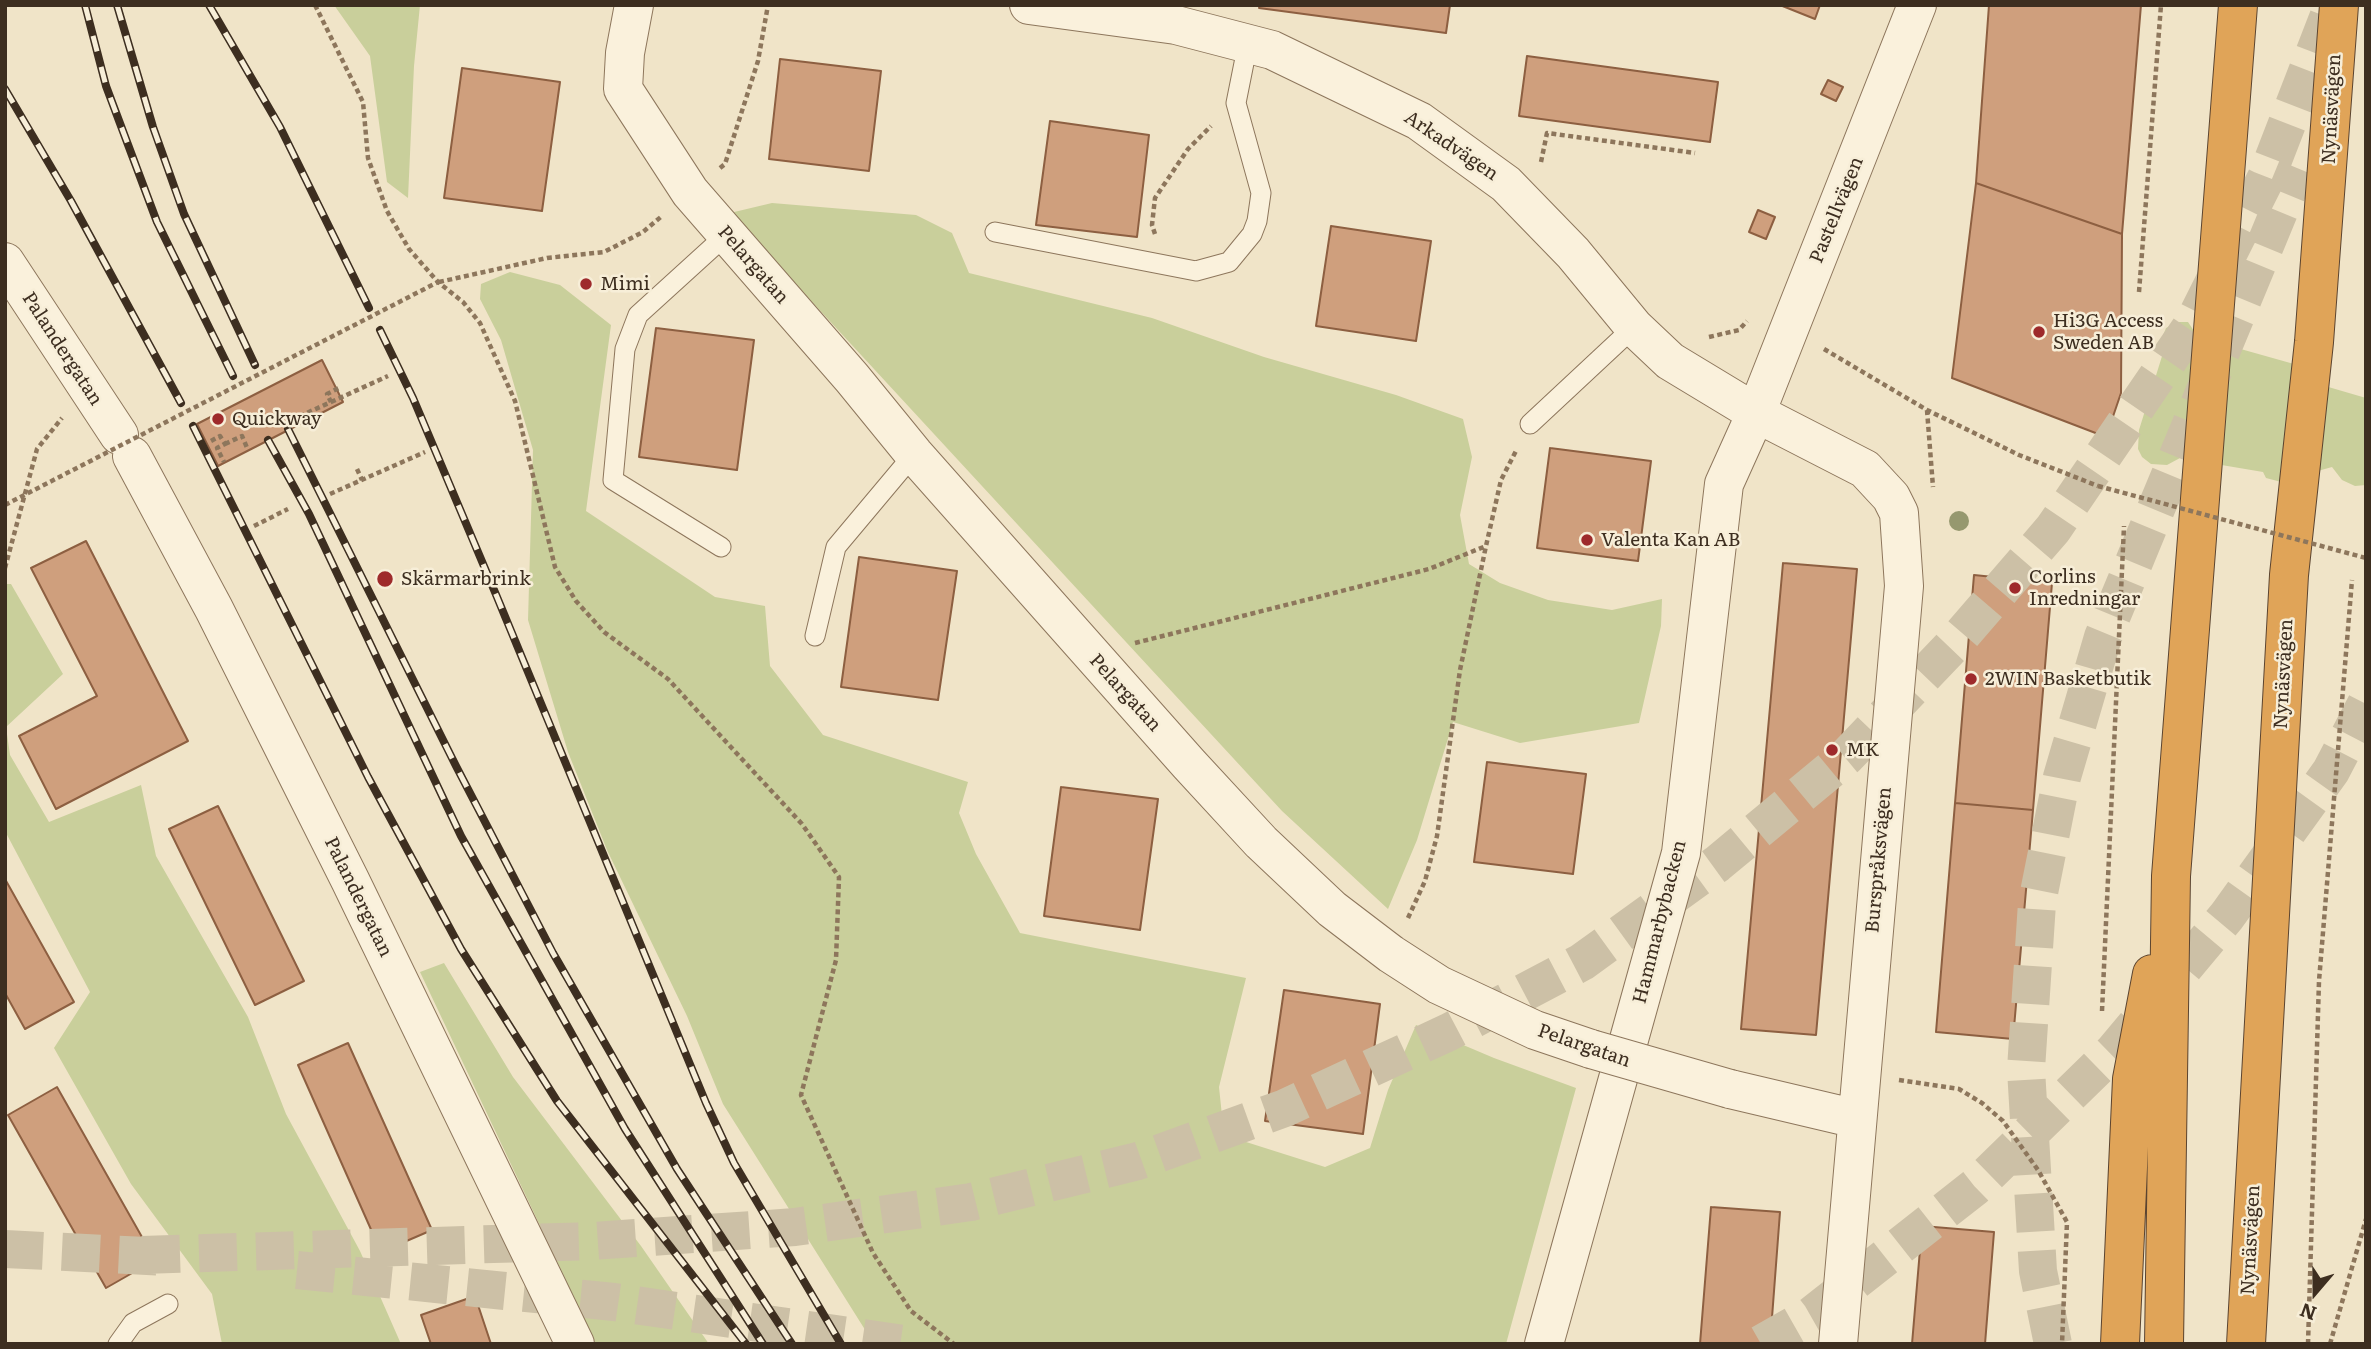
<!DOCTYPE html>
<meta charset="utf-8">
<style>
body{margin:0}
#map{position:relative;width:2371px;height:1349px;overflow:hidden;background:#f0e4c8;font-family:Literata,serif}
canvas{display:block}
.frame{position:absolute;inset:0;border:7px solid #3d2e20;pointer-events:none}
.north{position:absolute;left:2280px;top:1258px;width:70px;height:70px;-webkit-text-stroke:5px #f7eed8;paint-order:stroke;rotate:200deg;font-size:19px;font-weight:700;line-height:28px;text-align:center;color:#3d2e20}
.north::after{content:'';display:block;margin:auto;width:24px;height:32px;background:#3d2e20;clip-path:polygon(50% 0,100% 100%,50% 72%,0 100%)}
</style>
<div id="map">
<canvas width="2371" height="1349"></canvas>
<div class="frame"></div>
<div class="north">N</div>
</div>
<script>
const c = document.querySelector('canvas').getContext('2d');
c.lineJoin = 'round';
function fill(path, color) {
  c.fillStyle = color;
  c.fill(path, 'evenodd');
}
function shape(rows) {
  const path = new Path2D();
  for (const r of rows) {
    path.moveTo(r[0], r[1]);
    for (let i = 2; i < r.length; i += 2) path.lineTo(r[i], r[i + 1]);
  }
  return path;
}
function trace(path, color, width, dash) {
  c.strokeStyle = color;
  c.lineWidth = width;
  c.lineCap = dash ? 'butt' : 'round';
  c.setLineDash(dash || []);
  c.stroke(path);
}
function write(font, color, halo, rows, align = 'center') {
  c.font = font + ' Literata,serif';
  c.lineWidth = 5;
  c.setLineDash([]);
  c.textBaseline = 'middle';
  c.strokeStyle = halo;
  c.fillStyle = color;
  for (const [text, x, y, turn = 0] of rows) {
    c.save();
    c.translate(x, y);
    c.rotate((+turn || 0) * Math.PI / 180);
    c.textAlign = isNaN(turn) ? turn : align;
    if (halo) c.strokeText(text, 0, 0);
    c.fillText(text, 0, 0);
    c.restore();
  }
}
fill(shape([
 [334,5,420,5,414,66,408,198,387,182,370,56],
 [772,203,916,215,952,233,969,273,1152,318,1264,357,1396,395,1463,419,1472,457,1460,515,1469,564,1500,583,1548,600,1612,610,1662,599,1661,626,1639,723,1520,743,1453,722,1417,840,1388,909,1282,811,730,213],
 [510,272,560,285,611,325,586,511,715,597,765,606,770,666,823,735,968,782,959,813,976,854,1020,933,1246,978,1219,1087,1224,1135,1325,1167,1370,1148,1388,1090,1416,1025,1494,1058,1576,1088,1506,1344,874,1344,723,1104,687,1016,607,850,568,752,528,620,533,450,501,340,480,299,481,284],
 [2178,322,2188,322,2198,337,2301,366,2325,386,2366,398,2366,485,2355,486,2342,480,2332,467,2293,478,2285,483,2266,478,2263,472,2180,458,2167,465,2151,464,2142,457,2138,449,2139,430,2163,353,2159,346,2166,328],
 [5,584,11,584,63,674,6,727,10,755,49,822,141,785,156,856,248,1017,286,1114,360,1251,401,1344,222,1344,212,1294,131,1184,54,1048,90,992,5,831],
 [444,963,513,1077,641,1246,709,1344,596,1344,420,972]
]), '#c9cf9b');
const building = shape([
 [1260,5,1450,5,1446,33,1259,8,1260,5],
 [1780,5,1820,5,1815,19,1780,5],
 [1989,5,2141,5,2122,234,1976,183,1989,5],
 [1527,56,1718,82,1710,142,1519,116,1527,56],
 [780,59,881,71,869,171,769,159,780,59],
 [462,68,560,82,542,211,444,198,462,68],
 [1828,80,1843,87,1836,101,1821,94,1828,80],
 [1050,121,1149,135,1137,237,1036,225,1050,121],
 [1976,183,2122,234,2121,393,2106,437,1952,378,1976,183],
 [1758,210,1775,217,1766,239,1749,232,1758,210],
 [1331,226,1431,241,1416,341,1316,326,1331,226],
 [656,328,754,340,737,470,639,457,656,328],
 [322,360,343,402,218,466,197,424,322,360],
 [1550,448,1651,461,1638,561,1537,548,1550,448],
 [86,541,188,741,56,809,19,736,97,696,31,568,86,541],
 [859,557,957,571,938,700,841,687,859,557],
 [1783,563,1857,569,1816,1035,1741,1029,1783,563],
 [1974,575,2052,583,2033,810,1955,803,1974,575],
 [1487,762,1586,774,1573,874,1474,862,1487,762],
 [1061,787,1158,799,1140,930,1044,916,1061,787],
 [1955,803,2033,810,2013,1039,1936,1032,1955,803],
 [218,806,304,981,255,1005,169,829,218,806],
 [5,879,74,1002,25,1029,5,993,5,879],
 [1284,990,1380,1004,1363,1134,1265,1121,1284,990],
 [348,1043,432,1230,381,1252,298,1065,348,1043],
 [57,1087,155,1260,106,1288,8,1115,57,1087],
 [1711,1207,1780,1212,1770,1344,1700,1344,1711,1207],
 [1922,1226,1994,1232,1985,1344,1912,1344,1922,1226],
 [475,1296,491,1344,431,1344,421,1315,475,1296]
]);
fill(building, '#cf9f7d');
trace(building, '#8d5f41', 2);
trace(shape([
 [5,1249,167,1257],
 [142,1255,592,1241,795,1227,971,1202,1138,1161,1285,1108,1449,1032,1582,962,1717,864,1846,757,1953,645,2053,529,2193,324,2266,178,2333,5],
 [297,1270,614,1302,904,1344],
 [1761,1344,1812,1315,1975,1187,2114,1051,2227,916,2331,771,2366,704],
 [2053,1344,2038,1271,2026,1069,2037,903,2062,777,2103,637,2297,168]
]), '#ccc0a6', 38, [38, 19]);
const lane = shape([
 [995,232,1196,271,1229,262,1252,234,1257,221,1261,193,1236,103,1248,43],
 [1530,424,1634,327],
 [721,547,613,480,625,349,638,315,726,235],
 [815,636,836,547,914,454],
 [118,1344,133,1323,168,1304]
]);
const street = shape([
 [634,5,625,53,623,89,690,192,852,378,914,454,1189,764,1261,842,1332,909,1391,954,1439,985,1535,1030,1591,1049],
 [1029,5,1176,25,1272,50,1419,121,1506,184,1573,253,1634,327,1670,361,1756,413,1865,469,1891,497,1899,513,1904,586,1838,1344],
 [5,262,119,435],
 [132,456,214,609,350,880,575,1344],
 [1730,1089,1857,1119],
 [1544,1344,1681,853,1724,484,1756,413,1917,5]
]);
const highway = shape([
 [2120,1344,2132,1079,2152,974],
 [2164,1344,2171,876,2238,5],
 [2246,1344,2289,575,2314,342,2339,5]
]);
trace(lane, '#8d765c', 21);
trace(street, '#8d765c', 40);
trace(highway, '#5b4430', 40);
trace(shape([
 [315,5,363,102,368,158,387,211,409,249,438,282,463,302,480,323,515,401,555,567,576,601,604,632,668,679,802,824,839,877,836,960,801,1095,873,1253,911,1311,954,1344],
 [1541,162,1547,133,1695,153],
 [720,168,725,164,758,61,768,5],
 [1155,234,1152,225,1155,198,1188,149,1211,126],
 [439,282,547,258,604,252,643,232,662,216],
 [2139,292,2161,5],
 [1709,337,1739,330,1747,321],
 [1824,349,1927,410,2019,455,2098,486],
 [331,402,388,376],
 [1927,410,1933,487],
 [301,423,298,417,331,402,327,394,339,388],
 [211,441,220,436,225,444,217,448,224,462],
 [225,444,242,436,248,450],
 [357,469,362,480],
 [330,494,425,452],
 [254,526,288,509],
 [5,568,37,449,62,418],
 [1135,643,1429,569,1486,546],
 [1408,918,1425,881,1437,836,1460,670,1486,546,1501,480,1517,449],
 [2102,1011,2124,526],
 [1899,1080,1959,1089,1982,1103,2003,1121,2038,1170,2067,1222,2062,1344],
 [2308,1344,2319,981,2352,580],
 [2330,1344,2366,1219]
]), '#8d765c', 4.5, [5, 3.5]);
trace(lane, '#faf1dc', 19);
trace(street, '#faf1dc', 38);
trace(highway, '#e0a458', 38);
const rail = shape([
 [85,5,106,86,157,222,233,376],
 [117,5,153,127,184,214,255,365],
 [209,5,280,127,369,308],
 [5,89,71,201,181,403],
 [380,330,413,398,497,597,706,1103,734,1163,841,1344],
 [193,426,368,777,461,949,557,1101,746,1344],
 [288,429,456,766,553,953,677,1169,792,1344],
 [268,440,309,514,461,836,625,1129,763,1344]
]);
trace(rail, '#3d2e20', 8);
trace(rail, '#f7eed8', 5, [16]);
const streetBridge = shape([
 [1591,1049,1730,1089]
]);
trace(streetBridge, '#8d765c', 40, []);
trace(shape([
 [2098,486,2366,558],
 [5,505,438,282]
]), '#8d765c', 4.5, [5, 3.5]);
trace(streetBridge, '#faf1dc', 38);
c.fillStyle = '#96986f';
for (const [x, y] of [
 [1959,521]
]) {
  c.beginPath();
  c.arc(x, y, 10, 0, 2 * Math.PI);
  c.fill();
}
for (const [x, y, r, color] of [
 [586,284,7,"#9e2a2b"],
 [2039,332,7,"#9e2a2b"],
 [218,419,7,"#9e2a2b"],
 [1587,540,7,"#9e2a2b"],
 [385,579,9,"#9e2a2b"],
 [2015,588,7,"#9e2a2b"],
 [1971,679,7,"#9e2a2b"],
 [1832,750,7,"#9e2a2b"]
]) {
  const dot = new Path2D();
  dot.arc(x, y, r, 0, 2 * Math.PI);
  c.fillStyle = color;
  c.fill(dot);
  trace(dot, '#f7eed8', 2.5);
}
write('19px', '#3d2e20', '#f7eed8', [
 ["Nynäsvägen",2332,109,-87],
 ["Arkadvägen",1451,146,34],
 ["Pastellvägen",1837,210,-68],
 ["Pelargatan",753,265,49],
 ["Palandergatan",62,349,57],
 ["Nynäsvägen",2284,674,-87],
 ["Pelargatan",1125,693,48],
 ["Burspråksvägen",1879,860,-85],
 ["Palandergatan",358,897,64],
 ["Hammarbybacken",1660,922,-76],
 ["Pelargatan",1584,1046,19],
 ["Nynäsvägen",2251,1240,-87]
]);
write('19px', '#3d2e20', '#f7eed8', [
 ["Mimi",600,284],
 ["Hi3G Access",2053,321],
 ["Sweden AB",2053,343],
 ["Quickway",232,419],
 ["Valenta Kan AB",1601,540],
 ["Corlins",2029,577],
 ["Inredningar",2029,599],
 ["Skärmarbrink",401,579],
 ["2WIN Basketbutik",1985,679],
 ["MK",1846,750]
], 'left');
</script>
